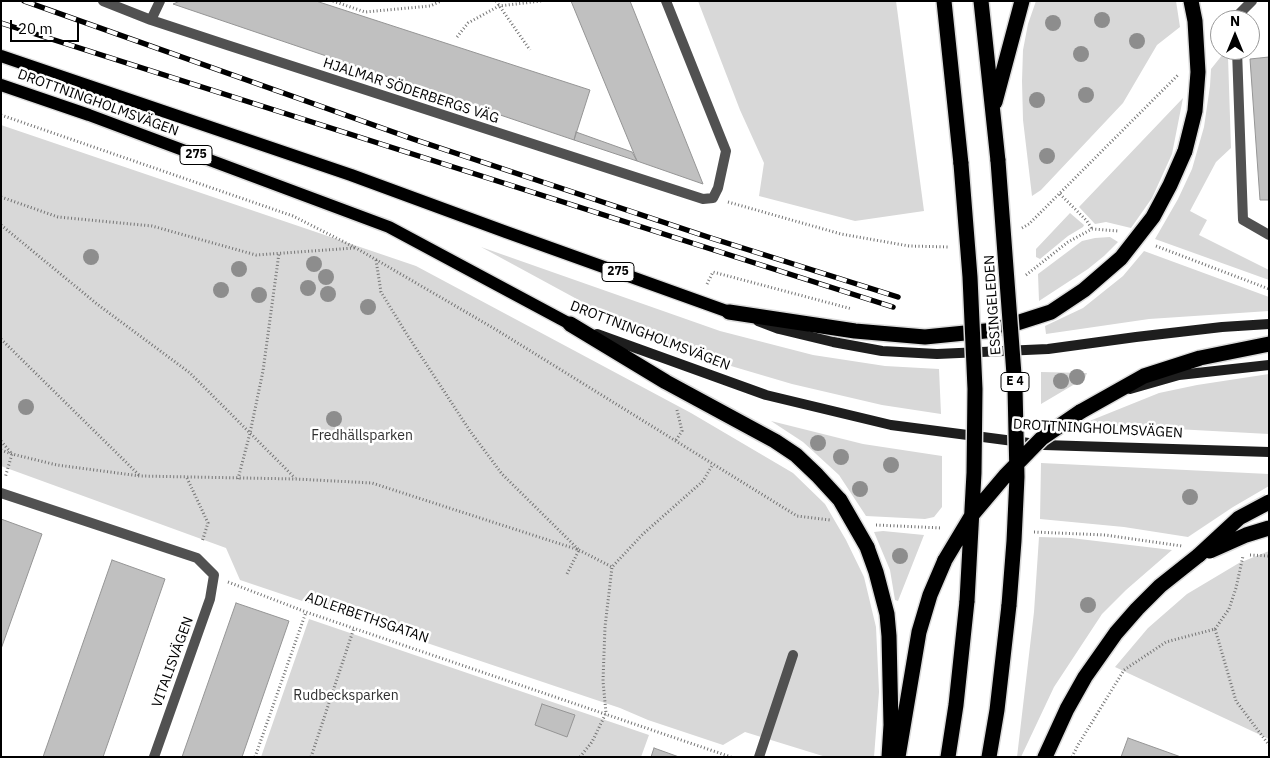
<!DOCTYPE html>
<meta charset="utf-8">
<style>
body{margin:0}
#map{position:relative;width:1270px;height:758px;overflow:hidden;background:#fff;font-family:"IBM Plex Sans",sans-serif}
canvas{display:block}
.frame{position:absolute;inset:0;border:2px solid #000;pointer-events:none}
.north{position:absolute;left:1210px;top:10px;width:50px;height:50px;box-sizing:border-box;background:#fff;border:1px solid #999;border-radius:50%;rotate:0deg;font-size:14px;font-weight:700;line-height:20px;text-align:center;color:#000}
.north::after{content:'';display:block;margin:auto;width:18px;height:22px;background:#000;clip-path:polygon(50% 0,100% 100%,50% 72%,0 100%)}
.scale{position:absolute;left:10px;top:20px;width:69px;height:22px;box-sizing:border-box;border:2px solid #000;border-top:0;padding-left:6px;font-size:15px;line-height:18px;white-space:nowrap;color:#000;-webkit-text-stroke:4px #fff;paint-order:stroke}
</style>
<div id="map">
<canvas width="1270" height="758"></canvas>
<div class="frame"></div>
<div class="north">N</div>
<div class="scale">20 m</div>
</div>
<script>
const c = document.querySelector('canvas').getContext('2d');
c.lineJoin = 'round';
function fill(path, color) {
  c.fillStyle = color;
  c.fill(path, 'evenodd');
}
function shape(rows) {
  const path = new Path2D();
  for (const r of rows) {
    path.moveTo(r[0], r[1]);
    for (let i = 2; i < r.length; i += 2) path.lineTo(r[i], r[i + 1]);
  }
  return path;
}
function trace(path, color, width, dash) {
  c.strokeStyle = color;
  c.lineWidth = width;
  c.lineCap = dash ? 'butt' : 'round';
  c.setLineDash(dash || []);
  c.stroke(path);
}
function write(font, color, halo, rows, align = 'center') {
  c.font = font + ' "IBM Plex Sans",sans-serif';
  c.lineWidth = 5;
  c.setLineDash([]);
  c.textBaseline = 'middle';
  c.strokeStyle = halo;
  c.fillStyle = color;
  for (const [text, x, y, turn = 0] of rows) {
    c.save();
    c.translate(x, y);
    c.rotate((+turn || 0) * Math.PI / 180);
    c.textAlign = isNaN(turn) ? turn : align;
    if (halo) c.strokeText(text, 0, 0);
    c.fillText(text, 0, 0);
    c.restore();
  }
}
fill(shape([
 [698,1,896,1,924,211,855,221,759,196,764,163,740,110],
 [1036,1,1176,1,1180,27,1157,45,1123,103,1041,190,1032,196,1023,120,1022,81,1023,50,1028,24],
 [1223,54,1228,57,1231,148,1216,162,1190,211,1207,220,1199,235,1269,270,1269,280,1155,239,1178,199,1192,169,1204,127,1210,86,1211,69],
 [1183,98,1172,154,1152,198,1131,228,1106,222,1095,224,1079,207],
 [1,125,416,266,691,413,793,473,825,504,846,540,864,577,876,627,879,692,874,757,826,757,745,732,723,745,648,720,620,708,240,580,226,548,1,466],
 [1070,213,1084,225,1083,227,1068,236,1040,259,1036,257,1036,249],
 [1110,237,1118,242,1104,256,1088,269,1039,301,1038,274,1082,241,1095,238],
 [481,247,720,331,813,355,885,366,939,369,941,414,882,405,792,384,731,366,674,346,610,317],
 [1144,251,1269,297,1269,311,1149,319,1046,334,1045,326,1083,308,1123,276],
 [1041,372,1087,373,1085,378,1041,404],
 [1269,374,1269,434,1082,424,1159,393,1197,385],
 [771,421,863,444,942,456,942,507,934,517,925,519,866,516,839,475,803,442],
 [1041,463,1269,474,1269,486,1233,507,1188,537,1124,527,1040,519],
 [883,531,924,535,898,601,895,600,890,570,874,532],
 [1039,537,1071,538,1172,550,1126,590,1102,614,1054,687,1021,757,1017,757,1034,612],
 [1269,551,1269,739,1115,667,1148,628,1187,594,1239,563],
 [309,619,649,735,641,757,261,757]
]), '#d8d8d8');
const building = shape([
 [180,1,316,1,590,90,574,140,173,4,180,1],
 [571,1,630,1,703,184,637,161,571,1],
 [1269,57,1269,200,1260,200,1250,59,1269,57],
 [576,132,632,152,637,161,574,140,576,132],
 [1,519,42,534,1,649,1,519],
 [112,560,165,579,124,697,103,757,43,757,112,560],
 [236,603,289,621,242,757,182,757,236,603],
 [542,704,575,715,567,737,535,725,542,704],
 [1128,738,1181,757,1121,757,1128,738],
 [654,748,679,757,651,757,654,748]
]);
fill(building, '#c0c0c0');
trace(building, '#959595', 1);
const primary = shape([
 [1,56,351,175,506,232,729,312],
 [1,85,89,115,389,227,570,324]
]);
const motorway = shape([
 [944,1,961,164],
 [981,1,998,161],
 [995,102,1022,1],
 [729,312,855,331,925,337,995,330,1051,312,1084,290,1121,258,1153,217,1170,185,1185,151],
 [570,324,666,382,775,441,796,455,817,475,840,500],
 [1080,412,1144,376,1200,358,1269,344],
 [867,547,876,572,887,614,889,636,891,725,889,757],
 [898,757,919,632,930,595,945,560],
 [948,757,956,705,967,601],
 [989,757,997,710,1009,605],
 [1045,757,1067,709,1085,677,1116,633,1137,609,1160,586,1199,555]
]);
trace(primary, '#dbdbdb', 15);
trace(motorway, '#dbdbdb', 18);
trace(shape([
 [333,1,365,12,430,6,441,1],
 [496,1,530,50],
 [457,37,468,23,499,6,541,1],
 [1214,38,1220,33],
 [1,115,293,216,356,248,495,329,797,516,830,520],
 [1060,194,1087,221,1092,229],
 [1,197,58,217,152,226,256,255,355,248],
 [728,202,841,234,909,246,949,247],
 [1,225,97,304,190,373,295,478],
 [1022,228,1029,224,1178,75],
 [1156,246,1269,289],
 [376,260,381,292,406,333,470,431,502,474,579,550,567,574],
 [1026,275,1068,242,1092,229,1118,231],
 [707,284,713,272,852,309],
 [1,339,140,476],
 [676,440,682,431,677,410],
 [1,441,12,454,5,478],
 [1,450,12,454,57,465,140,476,296,479,372,483,579,550,612,567],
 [187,478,208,523,202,542],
 [238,479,250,433,263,371,279,253],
 [876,525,942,528],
 [1034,532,1105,535,1182,546],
 [1250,555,1269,556],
 [228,582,306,612,731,757],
 [1215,629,1229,609,1236,588,1243,556],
 [255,757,306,612],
 [311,757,354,628],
 [580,757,592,742,606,713,603,681,605,627,612,567,643,534,703,481,713,464],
 [1072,757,1078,745,1124,670,1166,642,1215,629,1236,701,1269,745]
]), '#737373', 3, [1, 2.5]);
trace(shape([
 [1237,50,1243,220,1269,235],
 [759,757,793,655]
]), '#515151', 10);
trace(shape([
 [103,1,151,20,227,45,703,199,713,198,718,188,726,151,666,1],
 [1235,18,1252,1],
 [151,20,160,1],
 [1,493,197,558,214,575,210,599,154,757]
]), '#515151', 10);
trace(shape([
 [758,321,779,329,833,342,882,351,937,354,1048,349,1136,337,1222,327,1269,324],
 [597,334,766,395,891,425,1044,445,1269,452],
 [1130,389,1179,375,1269,365]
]), '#1e1e1e', 10);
trace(primary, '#000', 12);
trace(motorway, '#000', 15);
const rail = shape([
 [24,1,413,139,711,238,898,297],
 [1,23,893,307]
]);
trace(rail, '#000', 5.5);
trace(rail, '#fff', 4, [11]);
const motorwayBridge = shape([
 [1185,151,1195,111,1198,72,1195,21,1191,1],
 [998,161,1015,388,1017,477,1014,541,1009,605],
 [961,164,970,277,975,389,974,473,967,601],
 [840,500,867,547],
 [1210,551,1246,535,1269,528],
 [1199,555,1239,518,1269,502],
 [945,560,972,515,1005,476,1042,438,1080,412]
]);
trace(motorwayBridge, '#dbdbdb', 18, []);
trace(motorwayBridge, '#000', 15);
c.fillStyle = '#8d8d8d';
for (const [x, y] of [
 [1102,20],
 [1053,23],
 [1137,41],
 [1081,54],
 [1086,95],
 [1037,100],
 [1047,156],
 [91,257],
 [314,264],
 [239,269],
 [326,277],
 [308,288],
 [221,290],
 [328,294],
 [259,295],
 [368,307],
 [1077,377],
 [1061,381],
 [26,407],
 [334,419],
 [818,443],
 [841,457],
 [891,465],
 [860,489],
 [1190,497],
 [900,556],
 [1088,605]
]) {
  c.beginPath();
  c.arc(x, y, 8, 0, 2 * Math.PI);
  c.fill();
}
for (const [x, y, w] of [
 [196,155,32],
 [618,272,32],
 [1015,382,28]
]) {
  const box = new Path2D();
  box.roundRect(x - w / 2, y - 9.5, w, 19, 4);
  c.fillStyle = '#fff';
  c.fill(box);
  trace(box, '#000', 1);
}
write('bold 12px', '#000', null, [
 ["275",196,155],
 ["275",618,272],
 ["E 4",1015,382]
]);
write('14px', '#000', '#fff', [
 ["HJALMAR SÖDERBERGS VÄG",411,91,18],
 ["DROTTNINGHOLMSVÄGEN",98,103,20],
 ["ESSINGELEDEN",993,305,-94],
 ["DROTTNINGHOLMSVÄGEN",650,336,21],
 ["DROTTNINGHOLMSVÄGEN",1098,429,3],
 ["ADLERBETHSGATAN",367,618,19],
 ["VITALISVÄGEN",173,662,-70]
]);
write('14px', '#2f2f2f', '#fff', [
 ["Fredhällsparken",362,436],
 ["Rudbecksparken",346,696]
]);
</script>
